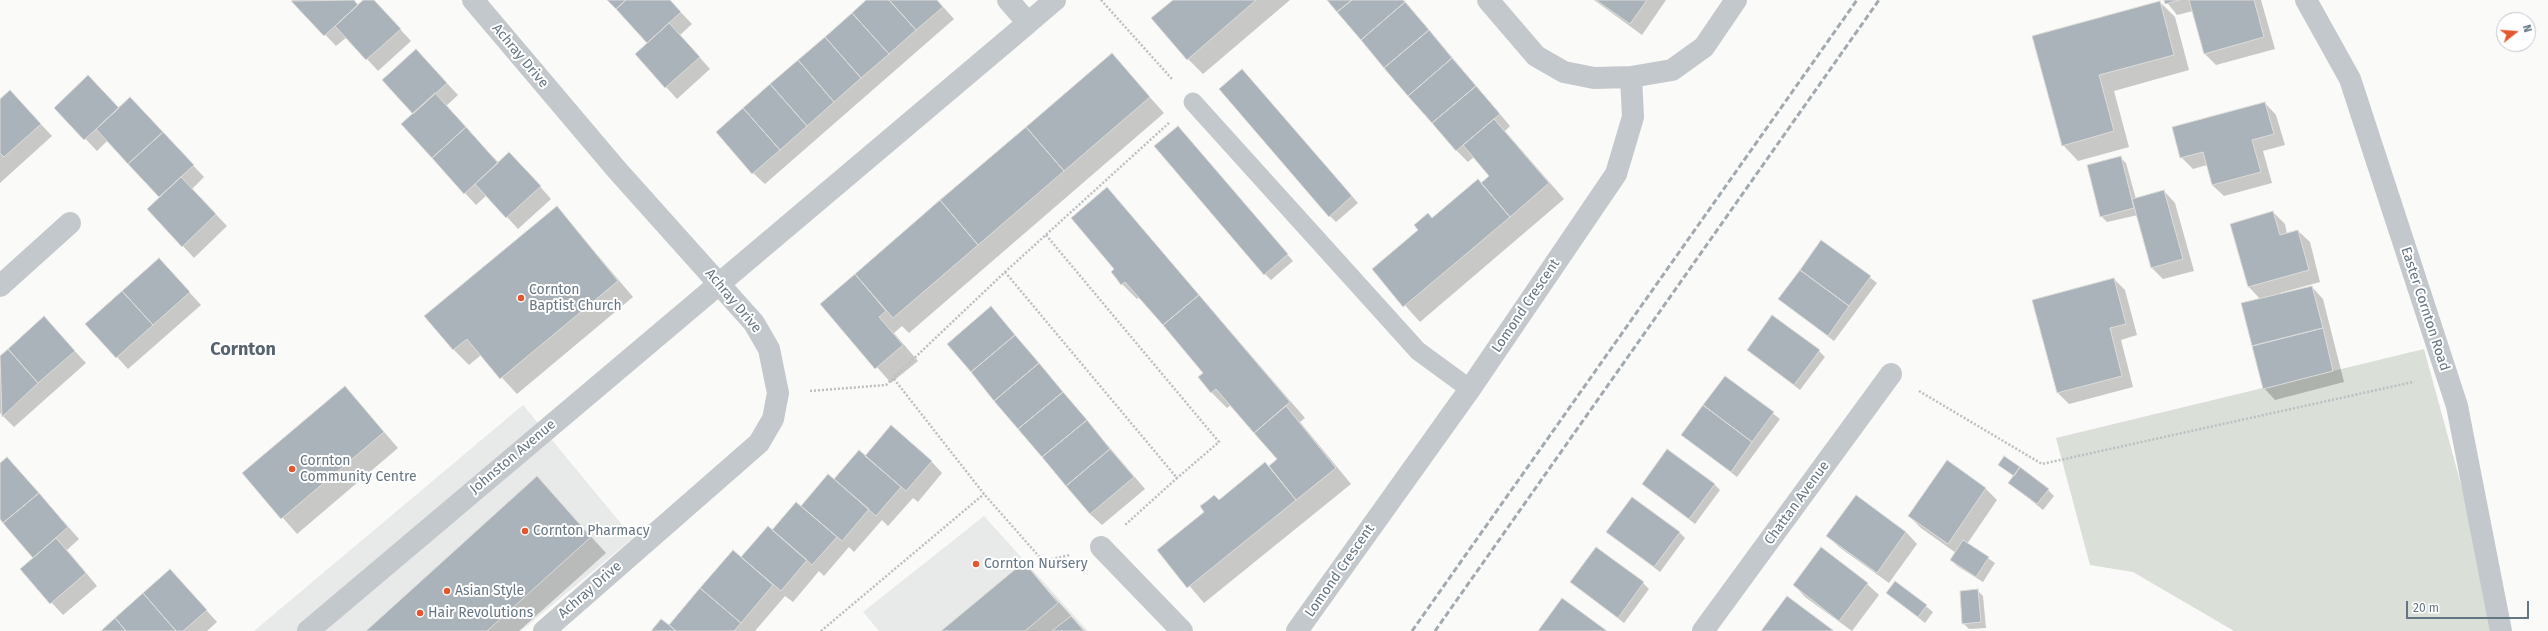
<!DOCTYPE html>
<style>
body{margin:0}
#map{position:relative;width:2548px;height:631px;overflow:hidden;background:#fafaf8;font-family:"Fira Sans",sans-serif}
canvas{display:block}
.north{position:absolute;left:2496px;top:12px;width:40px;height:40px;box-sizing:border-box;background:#fff;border:1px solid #c1c8cd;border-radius:50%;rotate:73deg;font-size:11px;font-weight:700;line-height:16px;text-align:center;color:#657683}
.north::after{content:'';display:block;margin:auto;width:14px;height:18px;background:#e4572e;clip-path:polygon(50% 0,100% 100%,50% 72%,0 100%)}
.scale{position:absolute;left:2406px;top:601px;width:123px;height:18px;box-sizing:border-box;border:2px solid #657683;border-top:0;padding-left:5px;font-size:12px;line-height:14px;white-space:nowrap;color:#657683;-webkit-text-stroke:3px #fff;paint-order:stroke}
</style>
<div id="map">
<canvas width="2548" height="631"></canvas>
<div class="north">N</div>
<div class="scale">20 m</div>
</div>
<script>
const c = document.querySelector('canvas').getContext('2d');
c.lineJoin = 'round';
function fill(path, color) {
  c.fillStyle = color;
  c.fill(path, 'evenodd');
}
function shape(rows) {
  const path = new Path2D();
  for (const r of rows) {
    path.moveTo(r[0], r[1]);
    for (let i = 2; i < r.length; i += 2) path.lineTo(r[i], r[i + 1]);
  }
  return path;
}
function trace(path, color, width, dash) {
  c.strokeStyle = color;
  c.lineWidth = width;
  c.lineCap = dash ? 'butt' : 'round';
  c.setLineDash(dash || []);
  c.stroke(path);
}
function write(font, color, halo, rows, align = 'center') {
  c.font = font + ' "Fira Sans",sans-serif';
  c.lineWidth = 4;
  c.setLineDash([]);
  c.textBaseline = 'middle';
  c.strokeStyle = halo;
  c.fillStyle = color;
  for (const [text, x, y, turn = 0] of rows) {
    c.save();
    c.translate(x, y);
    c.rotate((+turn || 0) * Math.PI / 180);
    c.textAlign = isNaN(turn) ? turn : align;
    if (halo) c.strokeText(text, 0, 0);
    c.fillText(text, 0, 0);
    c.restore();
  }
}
fill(shape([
 [523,405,633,538,521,631,254,631],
 [984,516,1088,631,879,631,863,612]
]), '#e8e9e9');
fill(shape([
 [2424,349,2501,631,2234,631,2133,572,2090,565,2056,438]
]), '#dadfd7');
fill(shape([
 [292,0,353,0,358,6,365,0,373,0,411,41,378,71,347,37,336,46],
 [609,0,669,0,692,24,680,35,710,69,677,99,636,54,648,43],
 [868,0,937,0,954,19,765,184,753,173],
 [1174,0,1290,0,1203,74,1188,59],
 [1328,0,1404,0,1510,126,1505,131,1564,199,1420,322,1373,270,1433,219,1491,176,1474,157,1468,162,1456,150],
 [1594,0,1666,0,1642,35],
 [2165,0,2261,0,2275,49,2216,65,2205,54,2193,11,2177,15],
 [2160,2,2175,17,2189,70,2114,91,2129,147,2078,161,2063,145,2033,36],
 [1112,55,1164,113,909,333,902,326,894,333,918,361,891,383,821,304],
 [427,62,458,95,446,106,478,141,499,163,521,165,551,199,518,229,487,195,476,205,465,193,414,114],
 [1248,76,1358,203,1336,222,1330,216],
 [10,91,52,136,0,183,0,100],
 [2265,103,2276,115,2285,145,2263,151,2272,183,2224,196,2212,185,2207,165,2193,169,2181,157],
 [56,108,141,110,204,177,192,189,227,226,194,258,183,246,161,197,108,140,97,151],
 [1184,133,1293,261,1271,280,1265,274],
 [2120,157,2126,163,2136,199,2164,191,2175,203,2194,271,2163,279,2151,267,2138,215,2107,222,2101,216],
 [1107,188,1305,418,1300,422,1351,484,1204,603,1159,550,1219,501,1278,460,1231,405,1227,408,1212,393,1199,377,1204,373,1140,297,1137,299,1122,284,1116,269],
 [557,207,633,297,517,394,481,355,469,365,454,350],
 [2273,212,2285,224,2287,234,2298,231,2310,242,2320,282,2280,293,2280,295,2312,287,2323,299,2344,382,2275,400,2264,388,2261,300,2249,287,2231,225],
 [1822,241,1877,283,1834,341,1779,299],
 [159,259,201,305,128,369,87,324],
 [2114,279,2125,290,2137,335,2121,340,2133,387,2069,404,2058,393],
 [991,308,1145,489,1102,525,1090,514],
 [44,318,86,363,14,427,0,413,0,357],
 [1748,350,1819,351,1825,357,1800,390],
 [1725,377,1780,419,1737,477,1683,435],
 [345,387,398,448,297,534,244,473],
 [859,452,865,458,931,461,942,473,918,502,913,498,888,526,882,520,854,552,849,547,824,576,819,571,793,602,785,596,755,631,652,631,669,627,741,559,768,528,772,532,801,507,828,475,834,481],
 [1947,461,1986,489,1997,500,1967,544,1995,563,1983,582,1957,566,1951,560,1956,553,1921,528,1909,516],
 [0,464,18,470,79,539,67,550,97,586,63,615,21,569,35,558,0,518],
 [1999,464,2048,490,2054,496,2043,510,2016,488,2015,477],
 [537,477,606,553,519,631,367,631],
 [1643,484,1714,484,1720,490,1695,524],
 [1607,532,1679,532,1685,538,1660,572],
 [1906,532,1917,544,1889,583,1839,547,1828,536],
 [1024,564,1085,631,943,631],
 [170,570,217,622,207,631,102,631],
 [1572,582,1643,583,1649,589,1624,623],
 [1896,582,1933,612,1925,623,1888,593],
 [1867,584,1879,595,1852,631,1805,597,1794,585],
 [1977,590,1983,596,1986,628,1969,629,1963,623]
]), '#0003');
const building = shape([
 [354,0,358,5,324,36,291,1,354,0],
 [363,0,374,0,401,29,366,60,335,26,363,0],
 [607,0,626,0,616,9,607,0],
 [626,0,670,0,681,12,647,43,616,9,626,0],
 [866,0,889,0,916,30,889,54,852,13,866,0],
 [889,0,937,0,943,7,916,30,889,0],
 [1173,0,1256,0,1187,60,1151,18,1173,0],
 [1327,0,1352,0,1337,12,1327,0],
 [1352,0,1403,0,1405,2,1361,40,1337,12,1352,0],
 [1596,0,1647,0,1630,24,1596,0],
 [2164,0,2180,0,2165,4,2164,0],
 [2189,0,2254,0,2264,37,2204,54,2189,0],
 [2160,1,2174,55,2099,75,2114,131,2062,146,2032,36,2160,1],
 [1405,2,1429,30,1384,68,1361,40,1405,2],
 [852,13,889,54,861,78,825,37,852,13],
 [669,23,700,57,665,88,635,54,669,23],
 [1429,30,1452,58,1408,96,1384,68,1429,30],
 [825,37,861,78,834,102,798,60,825,37],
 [416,49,447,83,413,114,382,80,416,49],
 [1112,53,1150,97,1064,171,1026,127,1112,53],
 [1452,58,1476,86,1432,123,1408,96,1452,58],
 [798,60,834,102,807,126,770,84,798,60],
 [1242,69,1352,196,1329,217,1219,89,1242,69],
 [88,75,119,108,84,140,54,108,88,75],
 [770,84,807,126,780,150,743,108,770,84],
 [1476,86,1500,114,1456,151,1432,123,1476,86],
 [10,90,41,124,4,157,0,153,0,99,10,90],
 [435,93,466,127,432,158,401,124,435,93],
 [130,97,163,132,128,164,96,129,130,97],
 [2265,102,2274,134,2252,140,2261,172,2212,185,2203,152,2180,158,2172,127,2265,102],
 [743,108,780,150,752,174,716,132,743,108],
 [1494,119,1549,183,1510,217,1481,183,1489,176,1463,145,1494,119],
 [1178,126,1288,254,1264,275,1154,146,1178,126],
 [466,127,498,163,464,194,432,158,466,127],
 [1026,127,1064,171,978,245,940,200,1026,127],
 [163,132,194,165,159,197,128,164,163,132],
 [509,152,541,186,506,218,475,184,509,152],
 [2121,156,2134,208,2100,217,2087,165,2121,156],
 [181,177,216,214,182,247,147,209,181,177],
 [1478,179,1510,217,1403,307,1372,269,1418,230,1414,225,1428,213,1432,218,1478,179],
 [1107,187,1199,295,1163,325,1125,282,1121,285,1116,278,1111,272,1114,269,1071,218,1107,187],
 [2164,190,2183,259,2151,268,2132,199,2164,190],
 [940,200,978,245,893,318,855,274,940,200],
 [557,206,618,281,500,379,467,339,453,350,424,316,557,206],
 [2273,211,2280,235,2298,230,2309,270,2248,287,2230,224,2273,211],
 [1821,240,1871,276,1849,306,1800,270,1821,240],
 [159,258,190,292,153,325,122,291,159,258],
 [1800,270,1849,306,1828,336,1778,299,1800,270],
 [855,274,886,311,879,317,903,345,875,369,820,304,855,274],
 [2114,278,2126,324,2110,328,2122,376,2057,393,2032,300,2114,278],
 [2312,286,2323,328,2252,346,2241,303,2312,286],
 [122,291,153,325,116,358,85,324,122,291],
 [1199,295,1290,402,1254,433,1216,389,1211,393,1198,377,1203,373,1163,325,1199,295],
 [991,306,1015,335,971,372,947,344,991,306],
 [1772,315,1820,350,1794,385,1747,350,1772,315],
 [44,316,75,351,38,383,8,349,44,316],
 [2323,328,2333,371,2263,389,2252,346,2323,328],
 [1015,335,1039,363,994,401,971,372,1015,335],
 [8,349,38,383,2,417,0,356,8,349],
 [1039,363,1063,392,1018,429,994,401,1039,363],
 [1725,376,1774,412,1752,442,1703,405,1725,376],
 [345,386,384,432,281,519,242,473,345,386],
 [1063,392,1087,420,1042,457,1018,429,1063,392],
 [1703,405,1752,442,1731,472,1681,435,1703,405],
 [1286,406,1336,468,1296,500,1269,466,1277,459,1254,433,1286,406],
 [1087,420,1110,449,1066,486,1042,457,1087,420],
 [891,425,932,461,906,491,865,456,891,425],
 [1110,449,1134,477,1090,514,1066,486,1110,449],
 [1667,449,1715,484,1689,519,1642,484,1667,449],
 [859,450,901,487,876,516,834,479,859,450],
 [2004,456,2020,467,2014,476,1998,465,2004,456],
 [7,457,39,493,3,523,0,519,0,463,7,457],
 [1947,460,1986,488,1948,544,1908,516,1947,460],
 [1265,462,1296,500,1187,588,1157,550,1204,512,1200,506,1207,501,1214,495,1219,500,1265,462],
 [2020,467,2049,489,2037,504,2008,483,2020,467],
 [828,474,869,509,842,541,801,506,828,474],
 [537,476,591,537,487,631,366,631,537,476],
 [39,493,68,527,33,558,3,523,39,493],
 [1856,495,1906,532,1877,573,1826,536,1856,495],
 [1632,497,1680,532,1654,567,1606,532,1632,497],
 [796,502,837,537,812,565,772,530,796,502],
 [768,526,807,560,781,591,741,557,768,526],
 [56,538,86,573,50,604,20,569,56,538],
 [1963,540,1989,557,1976,577,1950,560,1963,540],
 [1596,547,1644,582,1618,618,1570,582,1596,547],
 [1821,547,1868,583,1839,621,1793,585,1821,547],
 [733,550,773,585,741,623,700,588,733,550],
 [1024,562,1058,603,1025,631,941,631,1024,562],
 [170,569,207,610,183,631,176,631,143,593,170,569],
 [1895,581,1927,605,1918,617,1886,593,1895,581],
 [700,588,741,623,734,631,676,631,669,625,700,588],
 [1978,589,1981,622,1962,624,1960,591,1978,589],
 [143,593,176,631,126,631,115,618,143,593],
 [1787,596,1834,631,1761,631,1787,596],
 [1562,598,1607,631,1538,631,1562,598],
 [1071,616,1084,631,1052,631,1071,616],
 [115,618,126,631,101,631,115,618],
 [661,619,669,625,676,631,651,631,661,619]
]);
fill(building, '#aab3b9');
trace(building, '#dcdcda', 1);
trace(shape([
 [1101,0,1172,79],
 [1046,235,1219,442,1177,478],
 [1005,272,1177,478,1125,525],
 [894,379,984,494,1043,561,1070,555],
 [810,391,886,385,1005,272,1170,122],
 [1919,391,2042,464,2413,382],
 [821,631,984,494]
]), '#bbbfc2', 2.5, [2, 2]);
trace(shape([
 [1193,102,1418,351,1470,389]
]), '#c3c8cc', 19);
trace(shape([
 [473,0,617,170,754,323,769,349,778,393,773,419,759,443,544,631],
 [1008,0,1028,23,1055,0],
 [1488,0,1536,56,1564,72,1594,78,1631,77,1672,70,1704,47,1736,0],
 [2306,0,2350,79,2457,406,2501,631],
 [0,286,70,223],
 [1101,547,1182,631],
 [308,631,1028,23],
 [1297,631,1470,389,1616,174,1633,117,1631,77],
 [1703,631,1891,374]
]), '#c3c8cc', 22);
trace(shape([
 [1412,631,1857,0],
 [1435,631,1879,0]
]), '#a2aab0', 3, [6, 3]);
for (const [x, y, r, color] of [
 [521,298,4,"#e4572e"],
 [292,469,4,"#e4572e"],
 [525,531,4,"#e4572e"],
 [976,564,4,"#e4572e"],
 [447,591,4,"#e4572e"],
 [420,613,4,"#e4572e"]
]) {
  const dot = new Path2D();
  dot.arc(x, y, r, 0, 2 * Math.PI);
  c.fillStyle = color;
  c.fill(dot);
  trace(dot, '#fff', 1.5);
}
write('14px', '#657683', '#fff', [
 ["Achray Drive",520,56,50],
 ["Achray Drive",733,301,50],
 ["Lomond Crescent",1526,306,-56],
 ["Easter Cornton Road",2425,309,72],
 ["Johnston Avenue",513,457,-40],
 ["Chattan Avenue",1797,503,-54],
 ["Lomond Crescent",1340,571,-55],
 ["Achray Drive",590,590,-41]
]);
write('14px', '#657683', '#fff', [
 ["Cornton",529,290],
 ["Baptist Church",529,306],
 ["Cornton",300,461],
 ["Community Centre",300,477],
 ["Cornton Pharmacy",533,531],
 ["Cornton Nursery",984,564],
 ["Asian Style",455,591],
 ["Hair Revolutions",428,613]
], 'left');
write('bold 18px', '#57646e', '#fff', [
 ["Cornton",243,350]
]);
</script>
